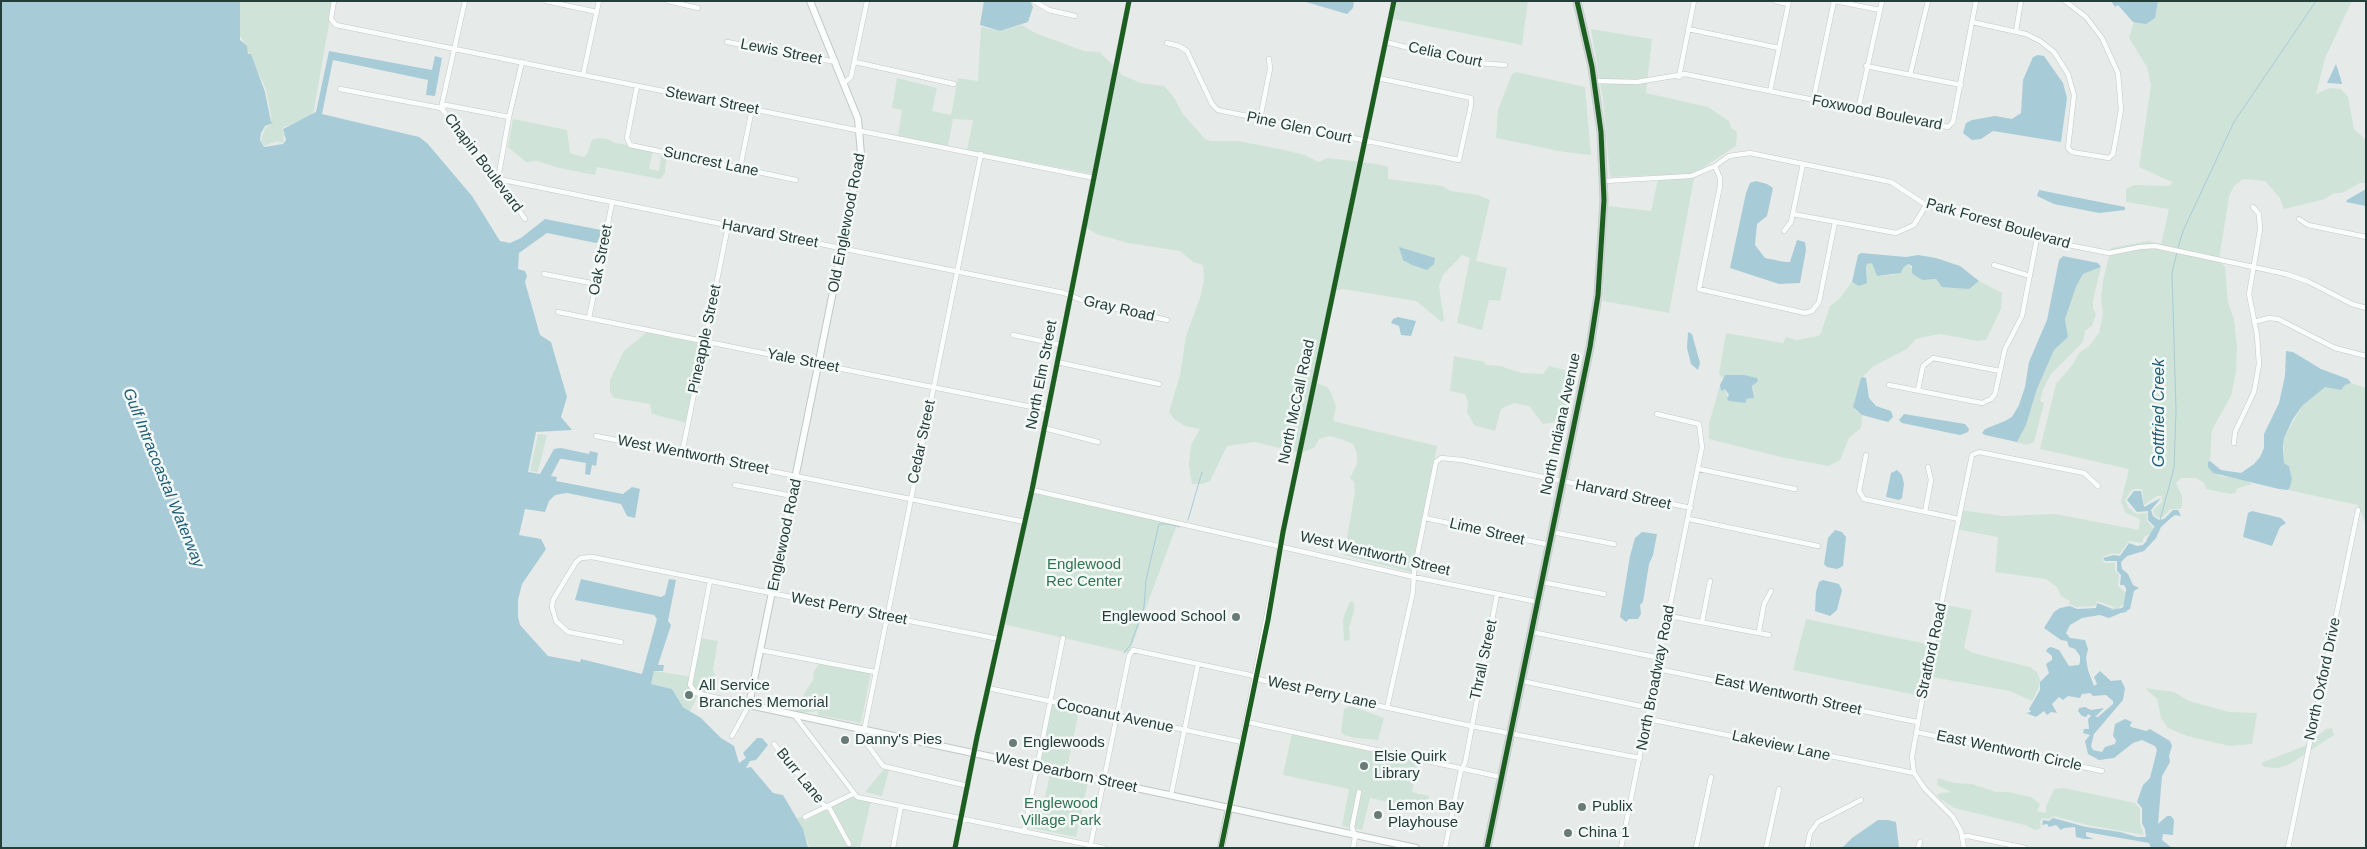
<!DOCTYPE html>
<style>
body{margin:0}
#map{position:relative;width:2367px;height:849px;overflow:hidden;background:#e6ebe9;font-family:Arial,sans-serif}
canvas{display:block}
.frame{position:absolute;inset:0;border:2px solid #243e3a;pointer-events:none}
</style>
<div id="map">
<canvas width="2367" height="849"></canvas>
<div class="frame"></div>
</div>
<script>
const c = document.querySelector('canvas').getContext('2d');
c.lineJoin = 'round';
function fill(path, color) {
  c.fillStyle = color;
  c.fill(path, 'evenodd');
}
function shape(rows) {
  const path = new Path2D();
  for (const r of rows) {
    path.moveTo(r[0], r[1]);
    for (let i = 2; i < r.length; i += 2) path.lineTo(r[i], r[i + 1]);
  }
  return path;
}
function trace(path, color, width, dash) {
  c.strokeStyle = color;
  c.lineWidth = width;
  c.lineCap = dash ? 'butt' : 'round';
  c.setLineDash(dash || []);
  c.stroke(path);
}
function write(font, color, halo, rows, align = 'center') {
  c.font = font + ' Arial,sans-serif';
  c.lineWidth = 5;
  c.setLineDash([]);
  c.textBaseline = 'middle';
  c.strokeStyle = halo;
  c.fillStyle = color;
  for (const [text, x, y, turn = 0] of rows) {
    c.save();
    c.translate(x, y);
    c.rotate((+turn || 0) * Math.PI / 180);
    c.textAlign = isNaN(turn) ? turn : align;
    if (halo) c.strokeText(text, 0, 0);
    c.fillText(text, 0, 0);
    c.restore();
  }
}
fill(shape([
 [237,1,333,1,313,115,282,128,284,135,283,143,277,141,264,146,261,141,265,128,271,124,271,115,266,89,237,29],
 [1397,1,1528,1,1522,45,1393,19],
 [2158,1,2352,1,2325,58,2316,94,2330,88,2341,89,2348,97,2354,129,2366,140,2366,183,2360,183,2342,193,2334,193,2325,199,2284,209,2280,198,2265,181,2243,179,2234,186,2229,196,2219,260,2225,267,2228,303,2234,319,2237,347,2236,372,2231,396,2212,430,2210,461,2208,462,2220,476,2246,480,2252,484,2238,488,2235,493,2230,494,2206,489,2204,483,2197,478,2181,478,2176,483,2182,496,2182,506,2180,509,2170,509,2163,517,2159,518,2154,515,2153,510,2162,502,2162,496,2157,496,2144,505,2142,489,2134,489,2131,491,2125,500,2128,507,2136,514,2147,513,2147,521,2154,529,2152,533,2144,537,2142,543,2129,541,2119,554,2113,553,2102,557,2104,563,2115,563,2115,571,2119,575,2118,586,2126,593,2124,604,2113,612,2114,607,2097,601,2095,606,2077,607,2069,604,2070,601,2061,596,2057,587,2046,579,1995,572,1998,537,1956,529,1960,510,2003,516,2055,514,2139,530,2140,519,2126,513,2121,502,2129,469,2040,449,2056,384,2073,364,2079,353,2089,346,2099,333,2103,313,2101,299,2103,281,2111,248,2148,241,2161,244,2169,209,2126,202,2126,189,2134,185,2170,186,2172,182,2139,167,2151,85,2147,67,2129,38,2134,22,2150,21,2155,15],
 [1022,25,1035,33,1084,51,1100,52,1122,75,1129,78,1141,83,1164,86,1173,96,1183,114,1205,139,1211,141,1238,141,1284,150,1305,155,1318,162,1328,158,1377,164,1388,167,1388,179,1442,186,1451,191,1478,195,1490,200,1476,261,1507,268,1500,301,1489,300,1482,330,1457,323,1470,258,1462,255,1443,275,1439,286,1444,319,1442,322,1416,301,1343,289,1331,292,1315,382,1328,388,1332,395,1336,407,1333,421,1437,446,1414,573,1344,555,1355,492,1354,482,1350,478,1357,464,1357,453,1353,444,1344,440,1329,436,1319,439,1315,447,1301,453,1255,442,1227,446,1210,481,1203,484,1192,484,1189,465,1191,445,1200,429,1185,426,1174,419,1169,412,1180,375,1186,336,1200,298,1204,280,1203,265,1193,262,1180,251,1128,243,1096,234,1086,227,1092,174,967,150,973,120,953,119,948,146,898,136,902,110,892,108,897,78,937,88,932,111,951,115,958,78,978,81,981,27,1000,31],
 [1591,29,1652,39,1646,93,1708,107,1729,121,1731,128,1737,132,1736,146,1695,173,1669,313,1603,301,1608,206,1651,211,1659,175,1610,177,1603,100],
 [1516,72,1585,87,1591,155,1564,152,1496,138,1498,110,1512,74],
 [513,119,567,130,570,153,584,157,587,154,592,140,599,138,608,139,615,143,653,149,649,169,659,171,662,149,665,151,666,160,665,173,660,179,597,167,595,175,559,168,537,161,526,162,508,147],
 [1872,262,1877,276,1894,275,1908,264,1923,280,1936,279,1942,286,1958,287,1979,281,2002,293,2001,309,1986,340,1978,341,1940,334,1929,336,1916,339,1907,349,1874,366,1861,378,1855,410,1862,415,1861,428,1849,438,1840,460,1828,466,1781,457,1709,439,1709,424,1720,385,1721,391,1725,389,1728,397,1746,403,1746,399,1751,399,1754,390,1752,386,1757,378,1725,375,1722,378,1719,374,1726,333,1783,343,1786,337,1797,340,1818,336,1821,333,1830,306,1840,298,1852,282,1854,284,1867,277,1866,265],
 [2101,267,2093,300,2093,308,2096,314,2092,326,2085,331,2083,342,2051,374,2043,389,2040,401,2044,403,2034,442,2027,445,2017,442,2026,425,2037,389,2054,350,2068,337,2065,319,2076,287,2083,274],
 [647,332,702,344,687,423,652,414,650,404,614,398,610,392,610,380,624,351],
 [1454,356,1485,362,1485,365,1500,366,1522,373,1543,374,1549,366,1565,370,1572,374,1567,413,1561,421,1543,424,1529,406,1514,403,1501,409,1495,431,1474,425,1467,412,1468,401,1465,394,1450,391],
 [2351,383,2366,388,2366,525,2358,505,2288,490,2292,479,2289,466,2284,463,2284,438,2302,406,2325,386,2340,390,2345,385],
 [538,434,547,435,538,472,530,471],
 [1032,490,1178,522,1129,653,1003,624],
 [1350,601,1354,603,1354,611,1349,628,1350,636,1349,640,1344,641,1343,619],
 [1941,604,1972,610,1964,648,1973,653,2030,667,2037,672,2040,680,2039,687,2032,701,2010,691,1926,676,1921,696,1793,670,1806,619,1932,645],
 [700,638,718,641,713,670,715,674,709,697,698,695,690,711,683,707,672,689,651,684,654,671,693,677],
 [820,662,871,673,861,723,818,715,818,711,799,713,794,709,795,706,802,703,804,694,814,678,813,673],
 [2145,688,2174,692,2189,701,2229,712,2257,713,2252,744,2230,746,2187,736,2168,728,2161,718,2157,699],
 [1052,704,1079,710,1067,768,1041,762],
 [1351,706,1384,718,1378,740,1356,738,1344,735,1341,732,1344,709],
 [2332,728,2334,735,2290,764,2278,768,2264,767,2261,763,2307,745,2326,729],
 [1292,733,1418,760,1412,792,1429,796,1427,810,1370,798,1362,830,1342,826,1349,789,1283,775],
 [884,769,889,770,882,796,865,792],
 [1050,774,1088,782,1076,837,1027,827,1033,800,1044,802],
 [1938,778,1954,783,1972,784,1996,792,2008,792,2031,797,2040,804,2037,811,2044,813,2046,812,2046,807,2054,789,2064,788,2135,803,2140,809,2140,824,2144,835,2087,825,2054,816,2049,819,2042,818,2040,822,2041,828,2035,830,2025,825,1954,808,1939,798,1937,795,1941,793,1951,792,1937,785],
 [850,797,871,801,860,848,810,848,797,818,802,817,805,821]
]), '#cfe3d8');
fill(shape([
 [1,1,240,1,240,40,247,46,248,54,251,54,265,92,271,122,273,123,265,126,261,133,260,140,264,147,283,144,286,140,283,129,316,112,329,51,432,70,435,56,442,58,435,96,426,95,428,80,333,60,322,114,419,137,427,143,472,196,500,241,510,243,521,238,545,219,601,230,599,241,596,243,547,233,519,253,518,269,525,271,527,276,525,282,540,335,551,342,567,397,561,417,572,430,536,432,528,472,540,474,554,449,561,448,589,454,590,451,598,453,596,466,592,465,590,475,585,474,586,463,563,459,560,459,551,476,557,477,556,481,623,494,632,487,640,489,635,518,627,516,621,504,567,493,555,495,549,501,545,512,525,509,519,535,541,539,546,549,522,584,518,600,518,617,520,625,548,656,580,662,581,659,642,674,657,619,654,615,575,600,581,579,661,597,665,595,669,579,676,580,668,621,671,625,658,665,664,665,663,671,654,671,651,684,672,689,683,707,701,718,721,738,734,746,739,763,746,758,743,753,757,738,762,738,768,745,756,760,750,761,746,768,751,767,773,793,783,795,803,829,808,848,1,848],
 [984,1,1030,1,1033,7,1028,22,1000,31,980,25],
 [1354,1,1353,8,1347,14,1306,2],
 [2111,1,2158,1,2155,18,2146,24,2133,22,2118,5,2115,7],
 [2038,55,2044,56,2063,83,2067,98,2061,142,1993,131,1981,139,1972,140,1963,133,1966,123,1972,120,1995,116,2012,119,2021,113,2023,80,2033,57],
 [2336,64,2342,83,2342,84,2327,83],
 [1756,181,1767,184,1773,188,1767,216,1757,224,1755,245,1765,258,1785,262,1790,262,1797,240,1805,242,1806,250,1800,283,1779,284,1730,268,1746,193,1750,183],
 [2366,189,2366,206,2346,202,2347,200],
 [2039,190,2125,207,2125,210,2099,213,2054,204,2037,196],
 [1399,247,1435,258,1434,264,1427,270,1412,265,1403,260],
 [1861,253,1906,257,1918,255,1936,258,1960,266,1979,281,1969,289,1942,287,1936,279,1923,280,1917,277,1912,273,1912,266,1908,264,1903,268,1901,273,1877,276,1872,263,1867,264,1866,268,1867,283,1859,286,1852,282,1858,255],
 [2063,256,2098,263,2101,267,2083,274,2076,287,2065,319,2068,337,2054,350,2037,389,2026,425,2017,442,1985,435,1982,433,1985,429,2005,421,2012,417,2019,405,2025,387,2029,362,2047,320,2059,260],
 [1398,317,1416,321,1411,336,1401,335,1399,326,1391,323,1393,319],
 [1688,332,1692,334,1700,363,1698,370,1691,364,1687,348],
 [2286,351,2293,352,2321,369,2348,379,2351,383,2345,385,2341,390,2325,387,2302,406,2293,419,2284,438,2283,448,2284,463,2289,466,2292,479,2290,487,2288,490,2279,489,2213,473,2208,467,2208,462,2210,461,2221,470,2241,473,2254,464,2260,457,2264,448,2264,434,2279,403,2285,376],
 [1725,375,1744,375,1757,378,1758,381,1752,386,1754,398,1746,399,1746,403,1729,401,1727,399,1729,395,1725,389,1721,391,1720,385],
 [1863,377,1866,378,1869,398,1876,406,1891,411,1893,417,1888,422,1862,415,1853,407,1861,378],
 [1904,414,1965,424,1969,429,1968,432,1960,435,1902,423,1899,420],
 [1897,470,1902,475,1904,484,1902,498,1899,500,1886,497,1891,473],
 [2134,491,2141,491,2144,507,2161,498,2151,510,2153,516,2159,520,2164,519,2173,510,2178,510,2181,516,2175,515,2171,518,2161,527,2156,538,2144,551,2127,556,2121,562,2122,569,2128,574,2133,585,2139,588,2134,591,2130,609,2109,618,2100,615,2082,618,2070,625,2066,633,2070,638,2085,640,2088,649,2086,658,2088,670,2094,686,2097,684,2094,677,2100,671,2111,681,2121,680,2125,688,2123,700,2094,734,2091,746,2093,750,2102,752,2105,747,2115,744,2116,740,2113,736,2115,724,2125,719,2132,722,2130,725,2131,727,2146,731,2150,729,2170,741,2172,746,2169,756,2170,762,2162,776,2158,824,2167,816,2171,816,2174,820,2173,835,2163,834,2162,840,2172,848,2151,848,2149,843,2086,832,2086,836,2094,839,2084,839,2076,837,2075,827,2064,828,2061,830,2056,825,2049,827,2047,824,2042,825,2043,820,2049,821,2053,818,2086,827,2120,832,2137,837,2146,837,2145,829,2142,823,2142,808,2137,802,2143,785,2150,778,2157,750,2155,746,2142,740,2133,743,2114,758,2099,760,2088,754,2085,741,2090,735,2083,733,2084,729,2089,729,2088,719,2091,716,2088,714,2086,717,2082,716,2078,711,2079,708,2085,707,2091,710,2104,708,2095,717,2098,717,2113,704,2113,701,2106,695,2093,696,2090,693,2082,694,2080,698,2068,696,2063,700,2059,697,2052,704,2057,713,2051,712,2047,715,2044,711,2036,717,2026,713,2031,712,2029,709,2040,690,2040,682,2049,673,2046,664,2052,660,2052,656,2046,651,2048,648,2051,647,2059,650,2069,666,2079,665,2080,662,2080,656,2075,649,2069,647,2067,641,2061,640,2044,628,2054,612,2060,608,2070,606,2077,609,2096,608,2097,603,2113,609,2105,611,2113,614,2126,605,2128,592,2124,585,2120,585,2121,575,2117,571,2117,561,2105,561,2103,558,2114,555,2120,556,2129,543,2137,546,2143,545,2157,529,2148,520,2148,511,2137,512,2127,500],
 [2252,511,2281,518,2286,523,2280,527,2272,546,2243,537,2248,513],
 [1835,530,1842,532,1846,537,1843,566,1837,569,1827,567,1824,564,1828,538],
 [1642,532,1657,534,1653,555,1649,564,1643,602,1640,605,1641,614,1638,619,1629,619,1626,622,1620,617,1630,556,1635,538],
 [1823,580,1839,584,1842,590,1837,610,1830,616,1815,611,1816,592,1819,582],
 [1878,820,1888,820,1896,822,1899,848,1842,848,1852,838]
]), '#a8cbd8');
trace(shape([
 [2178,248,2183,231,2234,122,2316,1],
 [1188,520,1202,472],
 [2160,520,2174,468,2176,410,2172,273,2177,252],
 [1124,653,1131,644,1144,607,1146,580,1159,524,1168,524,1180,527]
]), '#a8cbd8', 1);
trace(shape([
 [2149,540,2159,524],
 [2103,613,2125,610,2129,587]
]), '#a8cbd8', 4.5);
const street = shape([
 [334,1,331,19,336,25,1094,178],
 [465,1,441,108,498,179,525,219],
 [546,1,597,12],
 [668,1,698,8],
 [1034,1,1049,10,1075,16],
 [1775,1,1788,4],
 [1835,1,1880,10],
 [1972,22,2026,34,2040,41,2054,52,2068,74,2074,95,2068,148,2072,152,2109,158,2113,154,2121,110,2118,73,2102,38,2086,17,2065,1],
 [1688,29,1779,48],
 [2016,31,2021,1],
 [727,42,836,62],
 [1386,42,1464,62,1505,65],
 [1167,43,1179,46,1187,51,1212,104,1218,110,1459,160,1471,105,1471,98,1378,78],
 [522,62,509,117,498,179,1064,293,1086,302,1167,320],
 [855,62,954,84],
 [1866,66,1961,85],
 [583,75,599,1],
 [1910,75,1928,1],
 [1679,77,1694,1],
 [1595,81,1637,82,1685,74,1948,127,1953,122,1976,1],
 [845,82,851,77,867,1],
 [637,86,627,138,630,145,796,180],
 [340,89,441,108,446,105,509,117],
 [1770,91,1789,1],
 [1813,101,1834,1],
 [1858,110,1882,1],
 [1260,119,1270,69,1269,59],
 [1715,166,1720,178,1720,186,1699,289,1805,313,1812,311,1819,302,1835,222],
 [740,168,752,109],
 [1604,181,1691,176,1715,166,1729,156,1750,153,1891,182,1926,205,2006,223,2028,234,2048,241,2109,253,2140,247,2155,246,2286,274,2307,281,2352,304,2366,308],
 [1793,214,1896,233,1914,225,1926,205],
 [2299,219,2308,225,2366,237],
 [1784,231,1791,222,1803,164],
 [1994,265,2030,276],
 [544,274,596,284],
 [558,312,1047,410],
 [589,318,612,203],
 [2254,322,2269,318,2278,319,2335,348,2366,356],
 [1013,335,1061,345],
 [1057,362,1159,384],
 [1889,385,1982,403,1991,399,1995,394,2005,349,2022,316,2037,238],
 [1918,390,1923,366,1933,358,2000,371],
 [1044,428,1098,442],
 [596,436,1025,522],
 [2234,443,2235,432,2254,392,2259,364,2257,335,2249,294,2260,230,2259,214,2253,207],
 [682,453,728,226],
 [1866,455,1859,491,1864,499,1959,519],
 [1699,469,1795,489],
 [735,485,793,496],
 [1032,490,1414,577,1538,602],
 [1925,512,1931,480,1928,467],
 [1425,518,1550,545],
 [1689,519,1818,546],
 [1552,532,1614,544],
 [710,581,690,685,696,693,749,705,732,736],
 [1542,582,1604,594],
 [1669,616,1769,635],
 [1702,622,1710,581],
 [1759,631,1764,604,1771,591],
 [1532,632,1660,658],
 [621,642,568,632,556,621,552,607,553,600,576,562,581,558,592,557,999,639],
 [760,650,875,672],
 [1658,669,1917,722],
 [1522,681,1650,708],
 [988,688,1242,742],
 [1387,708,1413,592,1414,571,1436,462,1441,458,1462,460,1691,508],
 [795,716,857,797,1104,848],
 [1648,719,1914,773],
 [1247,722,1501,777],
 [856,729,883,766,968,786],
 [864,731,981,154],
 [1916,732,2102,771],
 [774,744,820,802,830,809,849,844],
 [1171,795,1198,664],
 [1229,808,1283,532,1394,1],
 [805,817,853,794],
 [1024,832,1063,638],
 [1962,837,1968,836,2025,848],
 [893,848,901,806],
 [955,848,977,737,1032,490,1129,1],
 [1090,848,1129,656,1133,650,1250,675,1261,680,1471,726,1640,758],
 [1353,848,1355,837,1352,827,1359,792],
 [1445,848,1461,770,1465,763,1497,594],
 [1621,848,1702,447,1699,424,1657,414],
 [1696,848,1711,777],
 [1766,848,1779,789],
 [1807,848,1810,833,1818,822,1861,800],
 [1918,848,1920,842],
 [1964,848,1961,831,1953,817,1925,789,1914,773,1912,757,1927,672,1972,455,1979,452,2084,473,2098,486],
 [2288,848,2358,510]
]);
const secondary = shape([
 [810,1,858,119,861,154,749,705,1416,848],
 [1221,848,1229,808]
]);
const primary = shape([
 [1487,848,1590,347,1598,295,1604,200,1601,132,1592,67,1577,1]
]);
trace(street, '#c3c8c6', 5.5);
trace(secondary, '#c1c8c6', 8);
trace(primary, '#c2cac8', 9);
trace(street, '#fbfcfc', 4.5);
trace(secondary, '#fbfcfc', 6);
trace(primary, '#ced6d5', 8);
trace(shape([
 [955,848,977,737,1032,490,1129,1],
 [1221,848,1268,620,1283,532,1394,1],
 [1487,848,1590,347,1598,295,1604,200,1601,132,1592,67,1577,1]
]), '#1b5e20', 5);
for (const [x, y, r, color] of [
 [1236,617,5,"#687b77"],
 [689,695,5,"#687b77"],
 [845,740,5,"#687b77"],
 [1013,743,5,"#687b77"],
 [1364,766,5,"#687b77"],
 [1582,807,5,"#687b77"],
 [1378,815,5,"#687b77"],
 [1568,833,5,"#687b77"]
]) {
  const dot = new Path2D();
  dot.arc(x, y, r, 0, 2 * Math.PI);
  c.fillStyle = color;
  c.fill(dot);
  trace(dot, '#f4f9f7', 2);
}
write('15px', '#243e3a', '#f4f9f7', [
 ["Lewis Street",781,52,11],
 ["Celia Court",1445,55,12],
 ["Stewart Street",712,101,11],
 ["Foxwood Boulevard",1877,113,11],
 ["Pine Glen Court",1299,128,12],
 ["Suncrest Lane",711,162,12],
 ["Chapin Boulevard",483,163,53],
 ["Old Englewood Road",847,223,-79],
 ["Park Forest Boulevard",1998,224,16],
 ["Harvard Street",770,234,11],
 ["Oak Street",601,260,-79],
 ["Gray Road",1119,309,13],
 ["Pineapple Street",705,339,-78],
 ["Yale Street",803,361,11],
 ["North Elm Street",1042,375,-79],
 ["North McCall Road",1297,402,-78],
 ["North Indiana Avenue",1561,424,-78],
 ["Cedar Street",922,442,-78],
 ["West Wentworth Street",693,455,11],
 ["Harvard Street",1623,495,12],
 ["Lime Street",1487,532,13],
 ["Englewood Road",785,535,-78],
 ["West Wentworth Street",1375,554,13],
 ["West Perry Street",849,609,11],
 ["Stratford Road",1932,651,-78],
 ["Thrall Street",1484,660,-78],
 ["North Broadway Road",1656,678,-79],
 ["North Oxford Drive",2323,679,-78],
 ["West Perry Lane",1322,693,12],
 ["East Wentworth Street",1788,695,12],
 ["Cocoanut Avenue",1115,716,12],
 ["Lakeview Lane",1781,746,12],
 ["East Wentworth Circle",2009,751,12],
 ["West Dearborn Street",1066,773,12],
 ["Burr Lane",800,776,51]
]);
write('15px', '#2f7352', '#f4f9f7', [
 ["Englewood",1084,565],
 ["Rec Center",1084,582],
 ["Englewood",1061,804],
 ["Village Park",1061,821]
]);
write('15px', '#243e3a', '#f4f9f7', [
 ["Englewood School",1226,617,"right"],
 ["All Service",699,686],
 ["Branches Memorial",699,703],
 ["Danny's Pies",855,740],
 ["Englewoods",1023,743],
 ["Elsie Quirk",1374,757],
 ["Library",1374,774],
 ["Lemon Bay",1388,806],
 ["Playhouse",1388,823],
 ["Publix",1592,807],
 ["China 1",1578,833]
], 'left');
write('italic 16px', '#1f5e78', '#f4f9f7', [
 ["Gottfried Creek",2160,413,-90],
 ["Gulf Intracoastal Waterway",163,478,68]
]);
</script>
